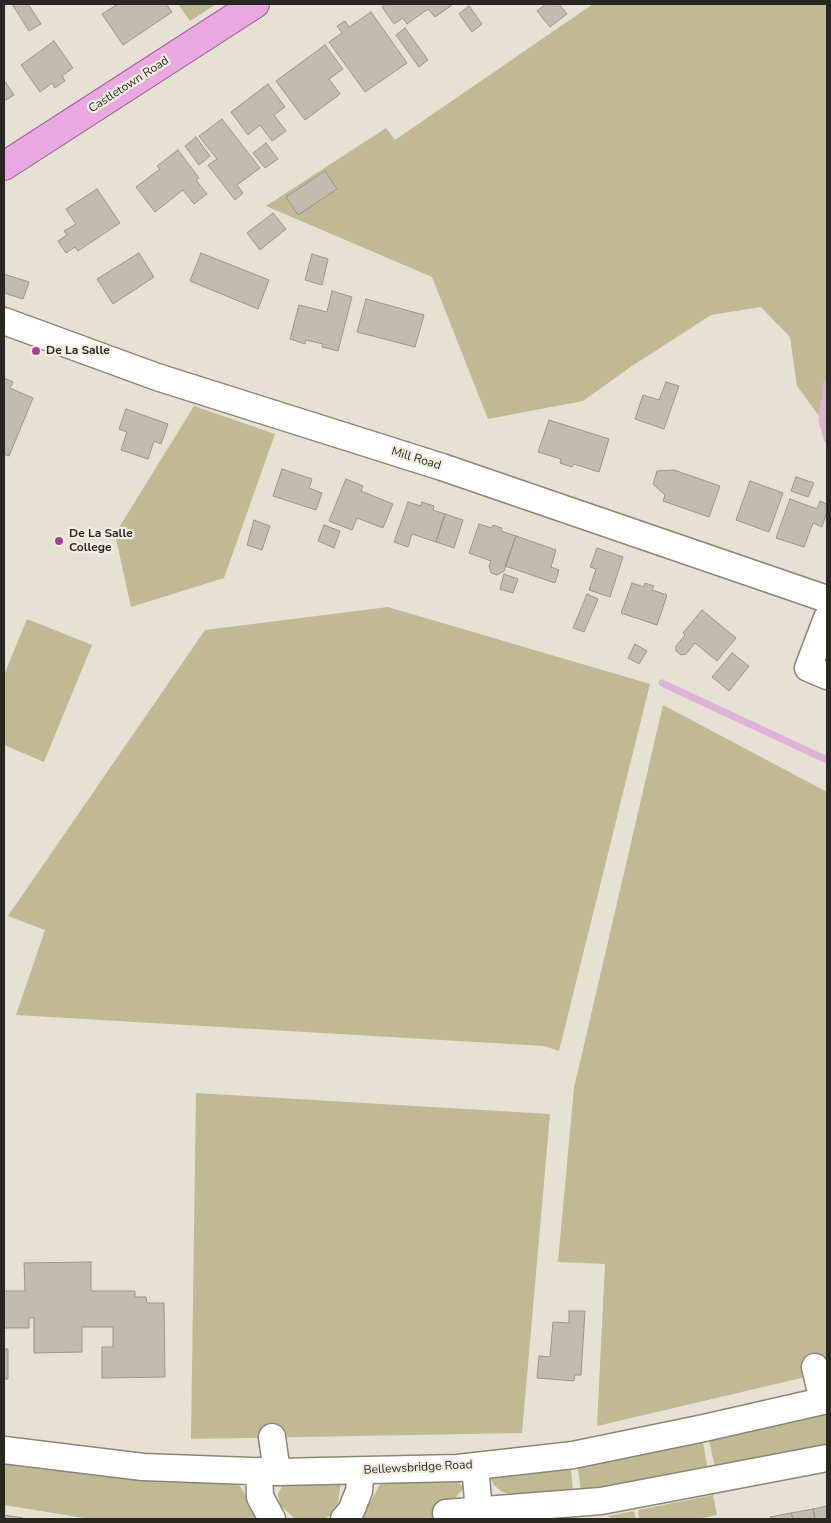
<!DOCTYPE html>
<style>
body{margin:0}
#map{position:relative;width:831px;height:1523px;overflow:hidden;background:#e5e2d3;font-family:"Nunito Sans",sans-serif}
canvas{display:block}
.frame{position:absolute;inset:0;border:5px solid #282722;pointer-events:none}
</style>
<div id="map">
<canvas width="831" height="1523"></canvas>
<div class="frame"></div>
</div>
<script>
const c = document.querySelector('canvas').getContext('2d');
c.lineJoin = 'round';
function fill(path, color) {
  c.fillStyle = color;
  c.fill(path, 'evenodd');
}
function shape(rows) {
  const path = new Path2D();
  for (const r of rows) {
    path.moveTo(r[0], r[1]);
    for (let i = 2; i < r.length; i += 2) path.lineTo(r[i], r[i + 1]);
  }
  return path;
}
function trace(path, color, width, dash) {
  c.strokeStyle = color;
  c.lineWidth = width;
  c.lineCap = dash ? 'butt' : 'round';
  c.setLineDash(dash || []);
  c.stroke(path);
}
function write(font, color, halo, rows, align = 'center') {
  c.font = font + ' "Nunito Sans",sans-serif';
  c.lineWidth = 4.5;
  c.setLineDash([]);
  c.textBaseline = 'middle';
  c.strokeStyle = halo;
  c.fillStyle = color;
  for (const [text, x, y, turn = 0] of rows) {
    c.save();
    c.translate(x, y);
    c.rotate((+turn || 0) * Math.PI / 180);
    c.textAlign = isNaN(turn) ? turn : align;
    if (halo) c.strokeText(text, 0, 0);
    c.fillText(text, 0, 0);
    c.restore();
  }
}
fill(shape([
 [178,4,216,4,190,21],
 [593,4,827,4,827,421,822,420,797,386,790,337,761,307,711,315,632,366,583,401,488,419,432,277,266,206,386,128,395,140],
 [194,406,275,434,224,578,131,607,115,534],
 [388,607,650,684,559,1051,544,1046,16,1015,45,930,8,916,205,630],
 [27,619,92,645,44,762,4,745,4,675],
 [663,705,827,792,827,1372,597,1426,605,1264,558,1262,574,1088],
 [196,1093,550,1114,522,1433,191,1439],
 [827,1414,827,1446,715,1468,709,1440],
 [703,1442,708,1471,581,1493,578,1468],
 [4,1459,237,1482,262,1519,90,1519,4,1505],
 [571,1468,573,1493,521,1497,502,1492,494,1485,490,1477],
 [454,1478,464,1488,447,1507,446,1519,360,1519,363,1516,382,1481],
 [341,1481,337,1511,324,1519,294,1518,280,1505,278,1494,284,1482],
 [713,1495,717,1515,697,1519,639,1519,638,1510],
 [634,1511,636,1519,612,1519,608,1516]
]), '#c0b993');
trace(shape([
 [827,384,822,420,827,439],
 [662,683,827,760]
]), '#ddb4d5', 7);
const building = shape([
 [12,4,28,4,41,24,29,31,12,4],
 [118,4,166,4,172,12,123,45,102,14,118,4],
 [386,4,451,4,452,5,435,17,428,9,407,24,403,18,394,24,382,7,386,4],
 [546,4,559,4,567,14,550,27,537,11,546,4],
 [469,6,482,24,472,32,459,14,469,6],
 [371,12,407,63,365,92,329,42,342,33,337,26,345,21,349,27,371,12],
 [405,28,428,60,419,67,396,35,405,28],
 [54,41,73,68,62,76,65,81,55,88,52,83,40,92,21,65,54,41],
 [325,45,343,69,329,79,340,94,305,120,276,81,325,45],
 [4,80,14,95,4,101,4,80],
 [268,84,285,107,274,115,286,131,272,141,260,125,248,135,231,112,268,84],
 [222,119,260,168,237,185,243,193,235,200,208,165,217,159,199,136,222,119],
 [196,137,210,156,199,165,185,146,196,137],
 [266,143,278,159,265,168,253,153,266,143],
 [178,150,199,178,196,180,207,194,194,204,183,190,155,212,136,187,160,169,157,166,178,150],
 [325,171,337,189,298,215,286,197,325,171],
 [97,189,120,223,78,251,75,247,66,253,58,241,67,235,64,231,76,224,66,209,97,189],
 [273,213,286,229,260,250,247,233,273,213],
 [139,253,154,277,113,304,97,279,139,253],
 [201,253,269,280,258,309,190,281,201,253],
 [312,254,328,259,322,285,305,280,312,254],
 [4,274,29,282,23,299,4,293,4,274],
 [332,291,352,297,338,351,322,347,323,344,306,340,305,344,290,339,299,305,327,312,332,291],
 [366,299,424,315,415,347,357,332,366,299],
 [4,378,13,382,10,388,33,398,9,456,4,454,4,378],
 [666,382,679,386,664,429,635,419,643,395,659,400,666,382],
 [126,409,168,424,161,444,154,441,148,459,121,450,127,432,119,429,126,409],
 [549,420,609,439,599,472,574,464,572,467,560,463,561,459,538,452,549,420],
 [282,469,312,479,309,488,322,493,316,510,273,496,282,469],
 [674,470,720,486,709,517,663,501,665,495,653,484,657,471,674,470],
 [796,477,814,483,808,497,791,491,796,477],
 [346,479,363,486,361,491,393,504,383,528,357,518,352,530,329,521,346,479],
 [750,481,783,493,769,532,736,520,750,481],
 [790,499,817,509,820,501,827,504,827,511,822,527,813,523,804,547,776,538,790,499],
 [408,502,421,506,422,502,434,506,433,510,445,514,436,542,412,534,408,547,394,542,408,502],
 [445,514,463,520,454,548,436,542,445,514],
 [254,520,270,526,262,550,247,545,254,520],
 [479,524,492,528,493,525,502,528,501,531,516,536,504,571,497,575,491,573,489,566,491,561,469,553,479,524],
 [324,525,340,531,334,548,318,541,324,525],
 [516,536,556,550,551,567,559,570,555,583,505,566,516,536],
 [597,548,623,557,610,597,589,590,596,569,590,567,597,548],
 [504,574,518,579,513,593,500,589,504,574],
 [632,583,644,587,645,583,654,586,652,590,667,595,657,625,621,613,632,583],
 [587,594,598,599,584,632,573,628,587,594],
 [702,610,736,638,717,661,695,643,686,654,681,655,676,651,676,646,685,635,683,633,702,610],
 [635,644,647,651,639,664,628,658,635,644],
 [732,653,749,666,729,691,712,677,732,653],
 [91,1262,91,1291,135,1291,135,1297,146,1297,147,1303,164,1303,165,1377,102,1378,102,1347,113,1347,113,1327,82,1327,82,1352,34,1353,34,1318,29,1318,29,1328,4,1328,4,1291,25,1291,24,1263,91,1262],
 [569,1311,585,1311,581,1375,575,1375,574,1381,537,1378,539,1356,550,1357,553,1322,569,1323,569,1311],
 [4,1349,8,1349,8,1379,4,1379,4,1349],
 [827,1506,827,1519,815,1519,813,1509,827,1506],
 [813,1509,815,1519,793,1519,791,1513,813,1509],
 [791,1513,793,1519,771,1519,770,1517,791,1513],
 [4,1515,23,1518,23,1519,4,1519,4,1515]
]);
fill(building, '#c0bdaf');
trace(building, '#989688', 1);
const minor = shape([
 [4,321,157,377,442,467,827,599],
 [827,618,808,668,827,676],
 [815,1367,823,1401],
 [272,1437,277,1472],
 [4,1450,143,1467,277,1472,458,1468,573,1455,704,1428,827,1400],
 [475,1466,479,1511],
 [259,1471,260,1497,272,1519],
 [446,1513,601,1501,827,1458],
 [344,1519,351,1511,359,1491,361,1471]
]);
const major = shape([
 [4,166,255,4]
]);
trace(minor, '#898678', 29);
trace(major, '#9c5690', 30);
trace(minor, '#fff', 26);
trace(major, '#e9a9e0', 28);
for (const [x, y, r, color] of [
 [36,351,5,"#a93c9b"],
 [59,541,5,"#a93c9b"]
]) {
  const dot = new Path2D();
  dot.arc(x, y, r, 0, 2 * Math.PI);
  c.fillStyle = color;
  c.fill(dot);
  trace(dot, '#f2efe0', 2);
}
write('12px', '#282722', '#f2efe0', [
 ["Castletown Road",129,85,-33],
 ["Mill Road",416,459,17],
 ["Bellewsbridge Road",418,1468,-3]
]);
write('bold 12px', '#282722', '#f2efe0', [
 ["De La Salle",46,351],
 ["De La Salle",69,534],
 ["College",69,548]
], 'left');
</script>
